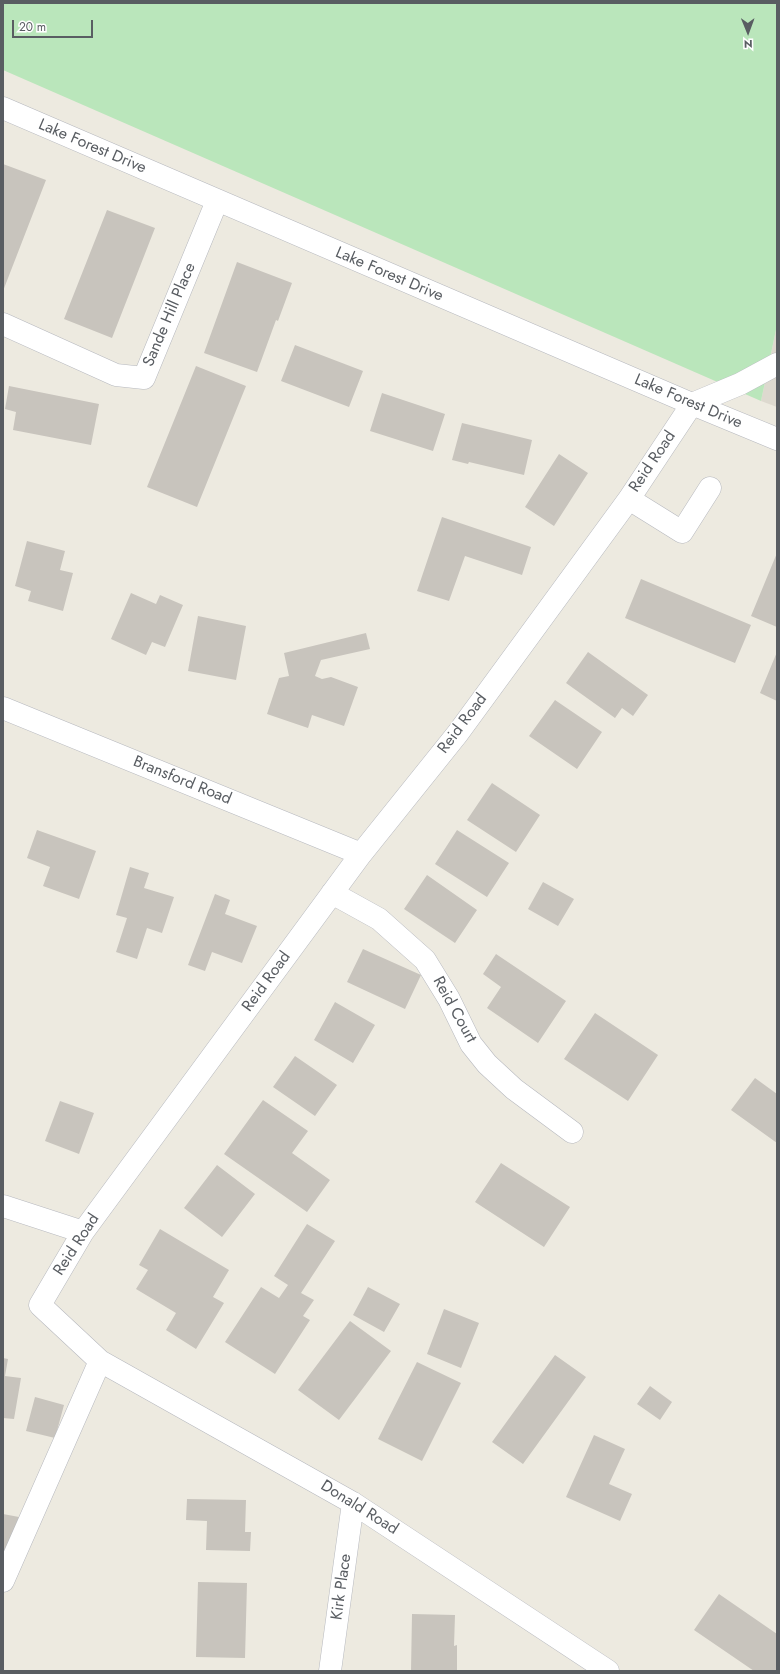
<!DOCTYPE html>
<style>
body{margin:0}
#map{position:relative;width:780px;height:1674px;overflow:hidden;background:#edeae0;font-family:Jost,sans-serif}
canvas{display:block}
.frame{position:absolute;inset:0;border:4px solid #595d62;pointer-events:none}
.north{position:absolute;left:728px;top:12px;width:40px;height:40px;-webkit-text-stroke:3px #fff;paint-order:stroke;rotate:179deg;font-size:11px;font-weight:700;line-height:16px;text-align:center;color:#595d62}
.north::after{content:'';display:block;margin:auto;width:14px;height:18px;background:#595d62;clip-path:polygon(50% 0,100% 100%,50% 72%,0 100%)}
.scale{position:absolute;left:12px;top:20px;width:81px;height:18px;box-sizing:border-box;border:2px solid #595d62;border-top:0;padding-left:5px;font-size:12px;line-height:14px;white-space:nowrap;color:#595d62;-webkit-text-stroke:3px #fff;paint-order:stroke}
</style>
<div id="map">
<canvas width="780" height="1674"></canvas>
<div class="frame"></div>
<div class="north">N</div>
<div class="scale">20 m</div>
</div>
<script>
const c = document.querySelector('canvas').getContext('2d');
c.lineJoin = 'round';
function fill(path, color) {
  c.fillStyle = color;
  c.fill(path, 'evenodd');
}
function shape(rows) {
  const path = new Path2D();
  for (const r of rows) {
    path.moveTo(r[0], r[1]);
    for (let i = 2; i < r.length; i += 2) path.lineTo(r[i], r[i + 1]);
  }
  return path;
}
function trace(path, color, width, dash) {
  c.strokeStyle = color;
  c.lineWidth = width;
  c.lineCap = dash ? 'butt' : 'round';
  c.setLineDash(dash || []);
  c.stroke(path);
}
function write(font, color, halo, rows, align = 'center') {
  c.font = font + ' Jost,sans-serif';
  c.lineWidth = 3;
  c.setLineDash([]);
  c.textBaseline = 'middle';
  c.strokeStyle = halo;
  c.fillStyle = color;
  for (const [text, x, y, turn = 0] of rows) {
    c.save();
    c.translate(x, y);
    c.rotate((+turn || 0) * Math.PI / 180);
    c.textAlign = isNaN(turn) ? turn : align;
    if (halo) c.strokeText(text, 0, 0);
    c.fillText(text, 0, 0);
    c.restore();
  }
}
fill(shape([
 [777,325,777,407,761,401]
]), '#ddd9cf');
fill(shape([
 [3,3,777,3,777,325,761,401,3,70]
]), '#bae6bb');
fill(shape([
 [3,164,46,180,3,291],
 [107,210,155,228,112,338,64,319],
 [237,262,292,283,278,321,276,320,257,372,204,353],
 [295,345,363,371,349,407,281,381],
 [196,366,246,386,197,507,147,487],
 [9,386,99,404,91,445,13,430,16,412,5,409],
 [382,393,445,414,433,451,370,431],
 [462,423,532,440,524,475,469,462,468,464,452,460],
 [559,454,588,473,554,526,525,507],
 [442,517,531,547,522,575,465,556,449,601,417,591],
 [27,541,65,551,60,570,73,573,63,611,28,601,31,591,15,586],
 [777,553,777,627,751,616],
 [641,579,751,625,735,663,625,618],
 [131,593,156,604,160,595,183,605,165,647,152,642,146,655,111,639],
 [198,616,246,626,236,680,188,671],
 [366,633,370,649,321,660,315,676,322,679,331,677,358,687,344,726,312,715,308,728,267,714,279,678,289,676,284,653],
 [588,652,648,695,633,716,622,708,615,718,566,683],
 [777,652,777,701,760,693],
 [555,700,602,732,577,769,529,736],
 [492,783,540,815,516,852,467,820],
 [37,830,96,851,79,899,43,886,50,867,27,858],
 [457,830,509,863,487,897,435,864],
 [130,867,149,873,144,888,174,897,162,933,147,928,137,959,116,952,127,918,116,915],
 [427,875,477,910,455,943,404,909],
 [543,882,574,899,558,926,528,909],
 [215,894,230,900,225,914,257,926,242,963,212,952,205,971,188,965],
 [363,949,421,975,405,1009,347,982],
 [496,954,566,1001,538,1043,487,1008,501,987,483,974],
 [335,1002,375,1025,353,1063,314,1040],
 [595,1013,658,1055,628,1101,564,1059],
 [295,1056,337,1085,315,1116,273,1087],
 [755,1078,777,1094,777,1143,731,1110],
 [263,1100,308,1131,292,1153,330,1180,307,1212,224,1154],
 [60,1101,94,1113,79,1154,45,1141],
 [501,1163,570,1207,544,1247,475,1202],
 [217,1165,255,1194,222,1237,184,1208],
 [307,1224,335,1241,301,1293,314,1300,303,1316,310,1320,275,1374,225,1342,261,1287,279,1298,288,1285,274,1276],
 [160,1229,229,1270,213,1297,224,1303,196,1349,166,1330,176,1313,136,1289,148,1270,139,1265],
 [368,1287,400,1304,384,1332,353,1315],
 [444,1309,479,1323,461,1368,427,1354],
 [350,1321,391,1351,339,1420,298,1390],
 [555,1355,586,1377,523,1464,492,1442],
 [3,1358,8,1359,5,1376,21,1378,14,1419,3,1418],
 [417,1362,461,1383,422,1461,378,1439],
 [650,1386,672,1402,660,1420,637,1404],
 [35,1397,64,1405,55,1438,26,1431],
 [594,1435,625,1449,609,1484,632,1494,620,1521,566,1497],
 [187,1499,246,1500,245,1532,251,1532,250,1551,206,1550,207,1521,186,1520],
 [3,1514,19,1517,11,1559,3,1557],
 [198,1582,247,1583,245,1658,196,1657],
 [719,1594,777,1634,777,1671,754,1671,694,1630],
 [412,1614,455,1615,454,1646,457,1645,457,1671,411,1671]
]), '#c8c4bd');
const minor = shape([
 [3,108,692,404,777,439],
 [3,324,116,375,144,378,217,201],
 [629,499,682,532,710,488],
 [3,708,361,854],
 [332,893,379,919,425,960,449,999,471,1044,487,1064,514,1089,572,1132],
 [3,1206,83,1232],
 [100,1361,353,1503,608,1671],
 [3,1581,100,1361,40,1305,83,1232,361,854,458,733,629,499,692,404,740,384,777,364],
 [330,1671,353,1503]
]);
trace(minor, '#b6b8be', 23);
trace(minor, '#fff', 22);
write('16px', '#595d62', '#fff', [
 ["Lake Forest Drive",92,147,23],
 ["Lake Forest Drive",389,275,23],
 ["Sande Hill Place",170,315,-67],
 ["Lake Forest Drive",688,402,23],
 ["Reid Road",653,462,-56],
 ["Reid Road",463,724,-53],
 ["Bransford Road",182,781,22],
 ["Reid Road",267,982,-54],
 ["Reid Court",454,1010,61],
 ["Reid Road",77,1245,-57],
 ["Donald Road",359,1508,32],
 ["Kirk Place",342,1587,-82]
]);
</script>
